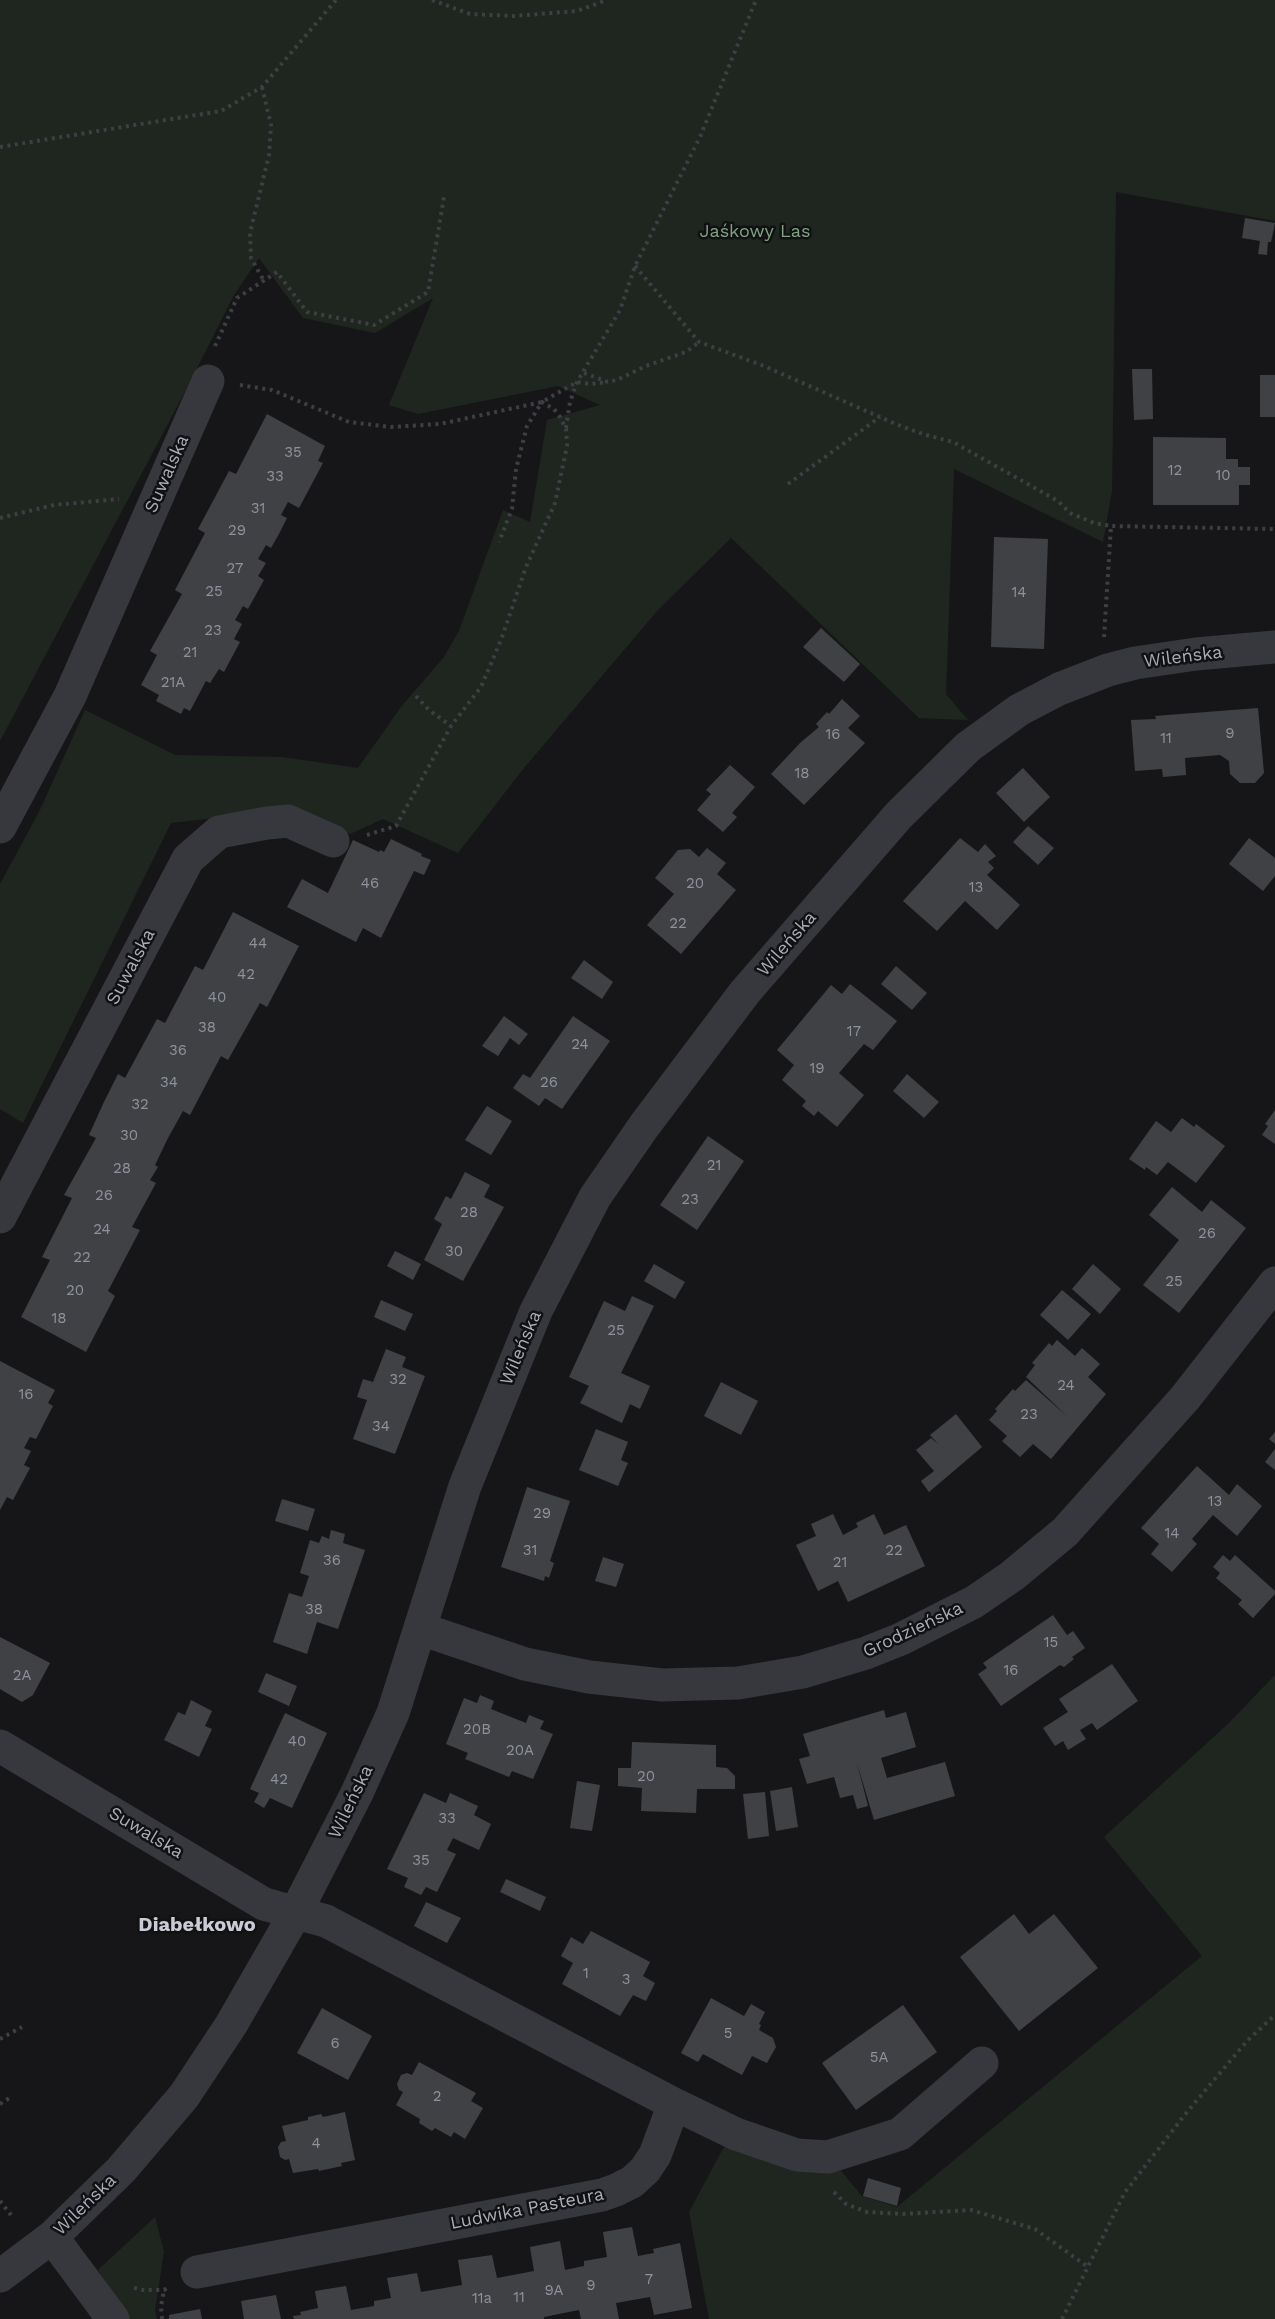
<!DOCTYPE html>
<meta charset="utf-8">
<style>
body{margin:0}
canvas{display:block;background:#161618}
</style>
<canvas width="1275" height="2319"></canvas>
<script>
const c = document.querySelector('canvas').getContext('2d');
c.lineJoin = 'round';
function fill(path, color) {
  c.fillStyle = color;
  c.fill(path, 'evenodd');
}
function shape(rows) {
  const path = new Path2D();
  for (const r of rows) {
    path.moveTo(r[0], r[1]);
    for (let i = 2; i < r.length; i += 2) path.lineTo(r[i], r[i + 1]);
  }
  return path;
}
function trace(path, color, width, dash) {
  c.strokeStyle = color;
  c.lineWidth = width;
  c.lineCap = dash ? 'butt' : 'round';
  c.setLineDash(dash || []);
  c.stroke(path);
}
function write(font, color, halo, rows, align = 'center') {
  c.font = font + ' "Work Sans",sans-serif';
  c.lineWidth = 5;
  c.setLineDash([]);
  c.textBaseline = 'middle';
  c.strokeStyle = halo;
  c.fillStyle = color;
  for (const [text, x, y, turn = 0] of rows) {
    c.save();
    c.translate(x, y);
    c.rotate((+turn || 0) * Math.PI / 180);
    c.textAlign = isNaN(turn) ? turn : align;
    if (halo) c.strokeText(text, 0, 0);
    c.fillText(text, 0, 0);
    c.restore();
  }
}
fill(shape([
 [0,0,1275,0,1275,221,1116,192,1112,491,1103,542,954,469,946,694,968,720,919,718,731,538,657,611,524,768,458,853,383,819,350,834,294,809,171,823,23,1123,0,1109,0,884,40,810,85,710,175,755,282,757,358,768,401,707,444,657,459,631,503,510,530,522,547,420,600,405,558,386,418,414,389,405,433,298,375,333,303,318,259,258,234,295,188,386,0,741],
 [1275,1675,1275,2319,709,2319,689,2212,725,2145,801,2169,841,2171,862,2196,897,2207,1202,1956,1104,1837,1229,1723],
 [155,2217,164,2252,155,2310,157,2319,127,2319,98,2270]
]), '#1e261f');
fill(shape([
 [1245,218,1275,223,1271,242,1268,242,1267,255,1258,254,1260,241,1242,238],
 [1132,369,1152,369,1153,419,1134,420],
 [1260,375,1275,375,1275,417,1260,417],
 [267,414,325,446,318,461,323,463,299,508,288,502,281,515,287,518,279,534,271,548,266,545,258,559,266,563,258,576,264,580,248,609,243,606,235,620,242,624,234,639,240,642,224,672,219,669,210,683,206,681,190,711,184,708,181,714,156,701,159,695,141,685,157,655,150,651,182,594,175,590,205,533,198,529,229,471,236,474],
 [1153,437,1226,438,1226,459,1238,459,1238,467,1250,467,1250,485,1239,485,1239,505,1153,505],
 [994,537,1048,539,1044,649,991,647],
 [821,628,860,664,844,682,803,647],
 [842,699,860,716,848,728,865,743,804,805,771,774,800,743,819,727,816,724,827,712,829,714],
 [1258,708,1264,773,1255,783,1240,783,1230,774,1229,761,1220,755,1185,758,1186,775,1163,777,1162,769,1135,771,1131,720,1156,719,1155,716],
 [730,765,755,787,732,813,737,817,723,832,697,810,711,794,706,790],
 [1023,768,1050,797,1024,822,996,793],
 [1028,826,1054,848,1038,865,1013,842],
 [960,838,978,852,985,844,996,856,988,862,994,868,987,875,1020,905,997,930,965,901,937,931,903,901],
 [1249,838,1275,858,1275,876,1263,891,1229,864],
 [391,839,422,854,421,856,431,860,424,875,414,871,381,938,363,928,356,942,287,907,302,879,328,893,353,840,379,852,380,850,384,852],
 [707,848,726,863,717,874,736,890,681,954,647,925,674,894,655,878,678,850,690,849,699,857],
 [233,912,299,946,267,1007,260,1003,228,1060,221,1056,190,1115,183,1111,168,1138,155,1165,158,1167,150,1180,156,1183,132,1227,140,1230,108,1291,115,1296,86,1352,21,1317,50,1260,42,1257,72,1198,64,1195,96,1138,89,1135,103,1104,118,1074,125,1078,157,1019,165,1023,195,966,203,970],
 [584,960,613,982,602,999,571,978],
 [896,966,927,993,912,1010,881,984],
 [850,984,897,1021,873,1050,864,1044,839,1073,864,1095,837,1127,818,1111,814,1116,802,1106,806,1101,782,1080,794,1065,777,1050,831,985,842,994],
 [504,1016,528,1034,519,1045,510,1038,498,1056,482,1046],
 [573,1016,610,1041,562,1109,545,1098,539,1106,513,1088,523,1074,530,1078],
 [907,1074,939,1102,924,1118,893,1091],
 [487,1106,512,1121,491,1155,465,1140],
 [1275,1110,1275,1144,1262,1135,1268,1126,1265,1124],
 [1182,1118,1194,1127,1196,1124,1225,1146,1196,1183,1168,1162,1157,1175,1146,1167,1145,1170,1129,1159,1156,1121,1171,1132],
 [708,1136,744,1161,697,1230,660,1205],
 [465,1172,490,1185,484,1197,504,1207,463,1281,424,1260,442,1224,434,1219,446,1196,451,1199],
 [1172,1187,1202,1212,1211,1200,1246,1228,1179,1313,1143,1285,1179,1240,1149,1215],
 [395,1251,421,1264,413,1280,387,1266],
 [654,1264,685,1282,675,1299,644,1281],
 [1093,1264,1121,1289,1100,1314,1072,1289],
 [1062,1290,1091,1314,1068,1340,1040,1315],
 [632,1296,654,1306,621,1373,650,1386,640,1409,630,1404,622,1423,580,1403,589,1386,569,1377,604,1301,625,1311],
 [381,1300,413,1314,405,1331,374,1317],
 [1057,1340,1075,1356,1082,1348,1100,1364,1088,1377,1106,1394,1051,1459,1033,1444,1020,1457,1002,1441,1007,1436,989,1420,997,1411,995,1409,1013,1389,1015,1391,1026,1380,1068,1417,1026,1377,1035,1365,1032,1363,1049,1343,1052,1346],
 [386,1349,406,1357,402,1367,425,1376,395,1454,353,1439,367,1400,357,1397,363,1379,373,1382],
 [0,1361,55,1390,48,1403,53,1406,36,1439,30,1437,24,1448,31,1451,24,1465,30,1468,13,1500,7,1497,0,1510],
 [721,1382,758,1401,741,1435,704,1416],
 [956,1414,982,1447,929,1492,921,1481,934,1471,916,1450,931,1438,938,1444,930,1435],
 [596,1429,628,1442,621,1460,628,1463,618,1486,579,1470],
 [1275,1432,1275,1444,1269,1439],
 [1275,1449,1275,1470,1265,1462],
 [1197,1466,1229,1495,1237,1484,1262,1506,1237,1536,1213,1515,1192,1539,1197,1544,1172,1572,1151,1554,1159,1544,1141,1528],
 [527,1487,570,1501,550,1561,554,1563,549,1578,545,1576,544,1581,501,1567],
 [282,1499,315,1509,308,1531,275,1521],
 [833,1514,843,1535,858,1527,856,1523,874,1514,884,1535,906,1525,925,1566,848,1602,838,1581,818,1591,796,1545,816,1536,811,1524],
 [331,1530,345,1534,343,1543,365,1550,338,1629,317,1622,307,1654,273,1642,289,1593,302,1597,309,1576,300,1573,310,1540,319,1543,322,1536,329,1539],
 [1223,1555,1230,1561,1235,1555,1275,1591,1275,1594,1253,1618,1238,1604,1242,1600,1216,1578,1220,1573,1213,1567],
 [603,1557,624,1564,616,1587,595,1581],
 [1053,1615,1067,1635,1073,1631,1085,1648,1072,1657,1074,1659,1064,1667,1060,1665,1001,1706,978,1674,987,1668,983,1663],
 [0,1637,50,1663,33,1695,22,1702,0,1689],
 [1112,1664,1138,1701,1097,1730,1092,1723,1080,1730,1086,1739,1068,1750,1063,1741,1055,1746,1043,1728,1068,1712,1059,1699],
 [266,1673,297,1686,289,1706,258,1692],
 [480,1695,494,1701,491,1709,526,1723,529,1715,544,1721,540,1729,553,1734,533,1779,512,1771,509,1777,465,1759,468,1753,446,1744,464,1698,477,1703],
 [191,1700,212,1711,205,1726,212,1729,199,1757,164,1740,178,1712,185,1715],
 [884,1710,886,1718,906,1712,916,1747,881,1758,887,1778,945,1762,955,1796,874,1820,857,1763,868,1806,857,1809,853,1795,840,1798,834,1777,807,1784,799,1759,810,1756,803,1734],
 [285,1713,327,1733,292,1808,270,1798,264,1808,254,1802,259,1793,250,1789],
 [632,1742,716,1745,716,1767,727,1768,735,1776,735,1789,697,1789,696,1813,641,1811,642,1788,618,1786,618,1768,631,1768],
 [577,1781,600,1785,592,1831,570,1828],
 [792,1787,798,1827,776,1831,770,1791],
 [765,1792,769,1836,748,1839,743,1794],
 [424,1793,446,1803,450,1793,478,1806,474,1815,491,1824,479,1850,453,1838,447,1850,456,1854,437,1892,426,1887,421,1895,404,1887,408,1878,387,1869],
 [506,1879,546,1897,540,1911,500,1892],
 [426,1902,461,1918,447,1943,414,1926],
 [1014,1914,1029,1934,1054,1914,1098,1968,1019,2031,960,1957],
 [591,1931,650,1962,643,1976,655,1983,646,2001,633,1995,620,2016,562,1984,573,1963,561,1956,571,1937,583,1944],
 [711,1998,744,2016,751,2004,765,2012,759,2024,761,2025,759,2030,773,2038,776,2047,767,2063,752,2056,742,2075,703,2054,698,2062,681,2053],
 [903,2005,937,2052,856,2110,822,2063],
 [322,2008,372,2036,348,2080,297,2053],
 [419,2062,476,2093,471,2101,483,2108,465,2139,454,2132,451,2137,435,2128,432,2131,419,2123,420,2119,396,2105,403,2092,399,2090,397,2084,401,2075,407,2073,412,2075],
 [345,2112,355,2160,341,2163,342,2166,319,2171,318,2169,293,2173,289,2159,285,2160,280,2157,278,2147,281,2142,286,2141,282,2126,308,2120,308,2117,321,2114,323,2117],
 [868,2178,901,2188,897,2206,863,2196],
 [632,2227,638,2256,654,2253,653,2249,680,2243,692,2308,654,2315,650,2297,616,2303,619,2319,581,2319,579,2310,544,2317,544,2319,294,2319,293,2316,301,2315,300,2312,318,2308,315,2291,346,2286,351,2310,374,2306,374,2301,391,2298,387,2278,417,2273,421,2292,462,2285,458,2260,492,2255,497,2278,534,2271,530,2247,560,2241,565,2270,584,2266,584,2261,607,2257,603,2232],
 [276,2295,281,2319,244,2319,241,2301],
 [200,2309,202,2319,169,2319,169,2315]
]), '#404145');
trace(shape([
 [432,0,470,14,514,16,577,11,607,0],
 [262,87,271,125,269,155,250,233,251,258,264,281],
 [0,147,221,111,262,87,336,0],
 [635,266,699,342,764,366,898,425,926,435,953,442,1058,501,1070,513,1094,523,1111,526],
 [215,346,237,298,277,272,307,312,374,325,428,292,444,197],
 [584,373,608,382,617,380,646,366,686,352,699,342],
 [240,385,272,390,349,422,391,427,440,424,542,402,577,382,590,384,608,382],
 [566,428,570,402,577,382,620,310,635,266,700,137,756,0],
 [788,484,880,417],
 [0,518,54,505,119,499],
 [1104,637,1111,526,1275,529],
 [416,696,429,710,451,726],
 [367,835,396,826,451,726,481,687,501,640,526,567,555,503,567,446,566,429,560,417,554,409,542,402,527,426,516,469,512,509,499,542],
 [0,2039,22,2027],
 [0,2104,11,2097],
 [834,2192,846,2204,867,2212,903,2214,971,2210,1035,2229,1088,2267],
 [0,2201,11,2215],
 [134,2288,143,2290,164,2290,167,2288],
 [162,2319,161,2306,164,2290],
 [1062,2319,1125,2192,1187,2112,1247,2041,1275,2015]
]), '#3d3f44', 4, [3, 4.5]);
trace(shape([
 [0,827,70,696,208,381],
 [0,1217,188,859,219,832,267,823,288,821,333,841],
 [421,1629,525,1664,589,1677,662,1685,738,1683,803,1672,866,1653,901,1639,974,1602,1012,1576,1065,1532,1185,1398,1275,1283],
 [0,1746,264,1904,326,1921,674,2104,736,2134,797,2155,828,2157,900,2134,982,2063],
 [52,2237,113,2319],
 [197,2272,602,2195,616,2190,632,2182,645,2170,655,2155,674,2104],
 [0,2276,52,2237,121,2170,184,2096,231,2025,296,1912,357,1793,393,1713,465,1486,536,1311,595,1197,644,1126,745,992,899,815,968,747,1019,710,1059,689,1108,670,1135,663,1196,654,1275,647]
]), '#37383d', 33);
write('15px', '#8e929b', null, [
 ["35",293,453],
 ["12",1175,471],
 ["10",1223,476],
 ["33",275,477],
 ["31",258,509],
 ["29",237,531],
 ["27",235,569],
 ["25",214,592],
 ["14",1019,593],
 ["23",213,631],
 ["21",190,653],
 ["21A",173,683],
 ["9",1230,734],
 ["16",833,735],
 ["11",1166,739],
 ["18",802,774],
 ["46",370,884],
 ["20",695,884],
 ["13",976,888],
 ["22",678,924],
 ["44",258,944],
 ["42",246,975],
 ["40",217,998],
 ["38",207,1028],
 ["17",854,1032],
 ["24",580,1045],
 ["36",178,1051],
 ["19",817,1069],
 ["34",169,1083],
 ["26",549,1083],
 ["32",140,1105],
 ["30",129,1136],
 ["21",714,1166],
 ["28",122,1169],
 ["26",104,1196],
 ["23",690,1200],
 ["28",469,1213],
 ["24",102,1230],
 ["26",1207,1234],
 ["30",454,1252],
 ["22",82,1258],
 ["25",1174,1282],
 ["20",75,1291],
 ["18",59,1319],
 ["25",616,1331],
 ["32",398,1380],
 ["24",1066,1386],
 ["16",26,1395],
 ["23",1029,1415],
 ["34",381,1427],
 ["13",1215,1502],
 ["29",542,1514],
 ["14",1172,1534],
 ["31",530,1551],
 ["22",894,1551],
 ["36",332,1561],
 ["21",840,1563],
 ["38",314,1610],
 ["15",1051,1643],
 ["16",1011,1671],
 ["2A",22,1676],
 ["20B",477,1730],
 ["40",297,1742],
 ["20A",520,1751],
 ["20",646,1777],
 ["42",279,1780],
 ["33",447,1819],
 ["35",421,1861],
 ["1",586,1974],
 ["3",626,1980],
 ["5",728,2034],
 ["6",335,2044],
 ["5A",879,2058],
 ["2",437,2097],
 ["4",316,2144],
 ["7",649,2280],
 ["9",591,2286],
 ["9A",554,2291],
 ["11",519,2298],
 ["11a",482,2299]
]);
write('18px', '#7fa381', '#111113', [
 ["Jaśkowy Las",755,232]
]);
write('18px', '#a8adb8', '#111113', [
 ["Suwalska",167,474,-66],
 ["Wileńska",1183,657,-7],
 ["Wileńska",787,944,-49],
 ["Suwalska",131,967,-62],
 ["Wileńska",521,1348,-67],
 ["Grodzieńska",913,1630,-25],
 ["Wileńska",351,1802,-64],
 ["Suwalska",146,1833,31],
 ["Wileńska",85,2205,-44],
 ["Ludwika Pasteura",527,2209,-11]
]);
write('bold 20px', '#c9ccd4', '#111113', [
 ["Diabełkowo",197,1925]
]);
</script>
